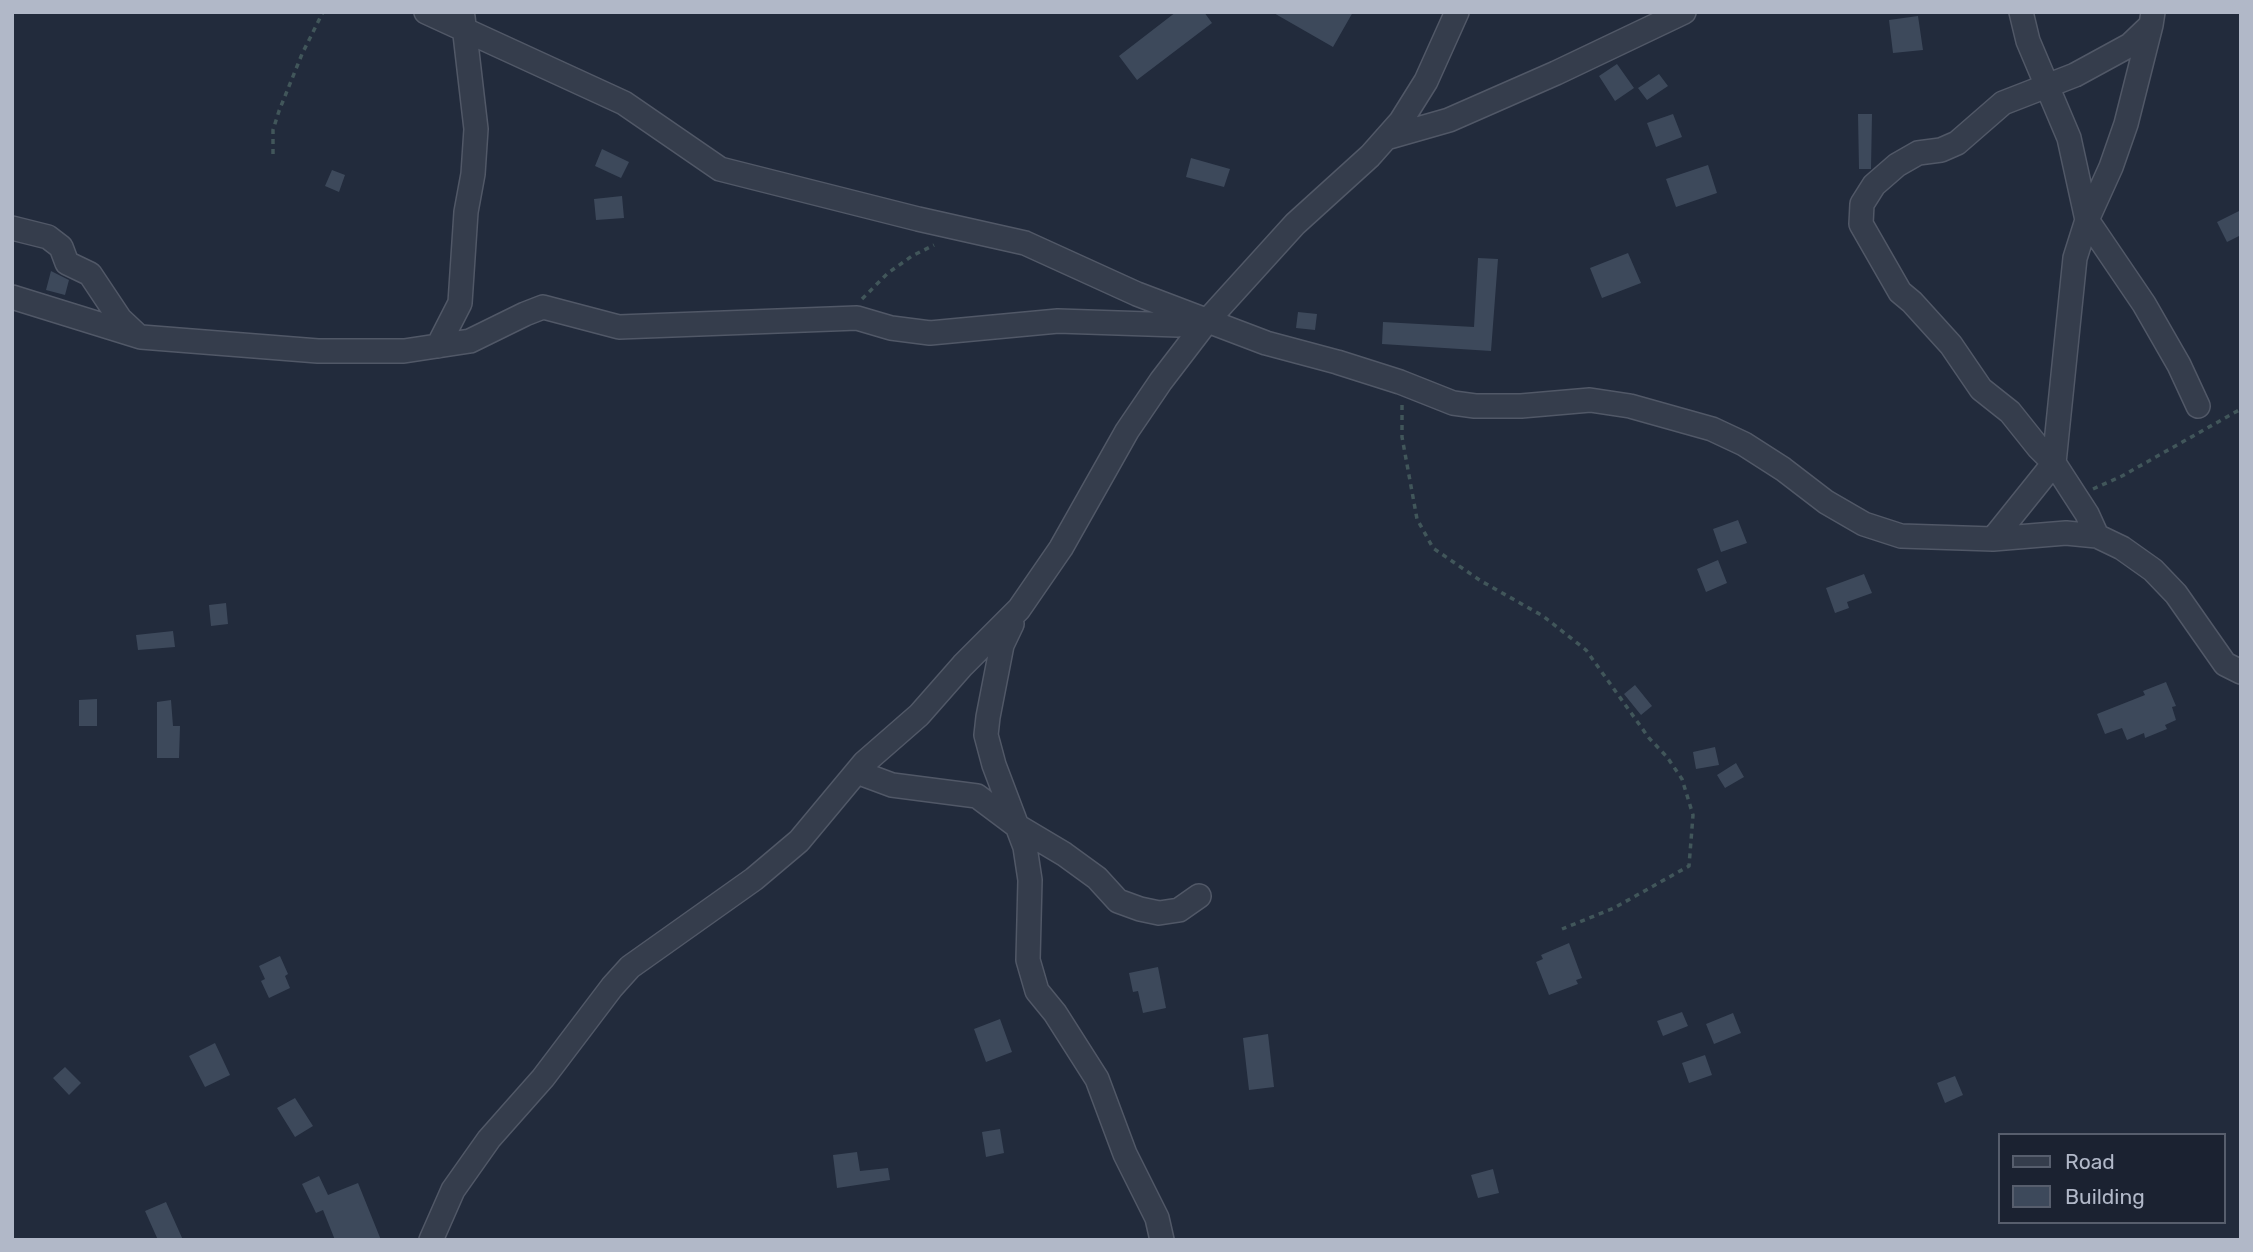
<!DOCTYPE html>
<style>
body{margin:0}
#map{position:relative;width:2253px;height:1252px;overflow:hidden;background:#222b3c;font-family:Rubik,sans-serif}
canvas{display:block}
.frame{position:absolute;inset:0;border:14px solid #b1b8c8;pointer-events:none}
.legend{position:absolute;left:1998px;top:1133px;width:228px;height:91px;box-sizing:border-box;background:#1b2231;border:2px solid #575e6d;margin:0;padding:9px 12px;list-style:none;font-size:21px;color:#b1b8c8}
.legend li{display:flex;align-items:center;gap:14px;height:35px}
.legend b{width:35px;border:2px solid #575e6d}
</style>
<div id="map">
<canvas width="2253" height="1252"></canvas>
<div class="frame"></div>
<ul class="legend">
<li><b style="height:9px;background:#353d4c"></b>Road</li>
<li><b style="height:19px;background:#3d495b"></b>Building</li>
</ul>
</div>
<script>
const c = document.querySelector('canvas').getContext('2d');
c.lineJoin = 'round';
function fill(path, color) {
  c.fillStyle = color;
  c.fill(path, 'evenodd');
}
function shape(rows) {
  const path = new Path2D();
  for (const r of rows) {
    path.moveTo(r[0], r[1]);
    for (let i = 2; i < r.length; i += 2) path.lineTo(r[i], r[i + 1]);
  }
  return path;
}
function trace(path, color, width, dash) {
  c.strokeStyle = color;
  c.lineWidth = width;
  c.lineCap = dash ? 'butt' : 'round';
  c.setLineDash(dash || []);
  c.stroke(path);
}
fill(shape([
 [1176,12,1204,12,1212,23,1137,80,1119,56],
 [1272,12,1353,12,1333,47],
 [1918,16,1923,50,1893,53,1889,20],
 [1617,64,1634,88,1615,101,1599,76],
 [1659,74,1668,86,1647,100,1638,88],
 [1673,114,1682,137,1656,147,1647,123],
 [1858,114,1872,114,1871,169,1859,169],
 [602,149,629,162,621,178,595,166],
 [1191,158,1230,169,1224,187,1186,177],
 [1708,165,1717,193,1676,207,1666,179],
 [332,170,345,175,339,192,325,186],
 [622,196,624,218,596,220,594,199],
 [2241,210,2241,235,2227,242,2217,222],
 [1628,253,1641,283,1602,298,1590,268],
 [1478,258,1498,259,1491,351,1382,344,1383,322,1474,327],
 [51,271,69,280,65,295,46,290],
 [1298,312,1317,314,1315,330,1296,328],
 [1738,520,1747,543,1721,552,1713,529],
 [1718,560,1727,583,1706,592,1697,569],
 [1864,574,1872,593,1847,602,1849,608,1835,613,1826,588],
 [226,603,228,624,211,626,209,605],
 [173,631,175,647,138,650,136,635],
 [2166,682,2176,706,2172,707,2176,720,2165,725,2167,729,2145,738,2144,733,2127,740,2122,728,2105,734,2097,714,2145,695,2143,691],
 [1635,685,1652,706,1641,715,1624,694],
 [97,699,97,726,79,726,79,700],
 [171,700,173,726,180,726,179,758,157,758,157,702],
 [1715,747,1719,765,1696,769,1693,752],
 [1736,763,1744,777,1725,788,1717,775],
 [1569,943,1582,978,1576,980,1578,984,1549,995,1536,962,1543,959,1541,955],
 [280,956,288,974,285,976,290,988,269,998,261,981,265,979,259,966],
 [1158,967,1166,1008,1143,1013,1138,991,1133,992,1129,973],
 [1682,1012,1688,1026,1663,1036,1657,1021],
 [1733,1013,1741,1033,1714,1044,1706,1024],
 [1000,1019,1012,1052,986,1062,974,1029],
 [1268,1034,1274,1087,1249,1090,1243,1038],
 [215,1043,230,1075,205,1087,189,1056],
 [1705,1055,1712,1075,1689,1083,1682,1063],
 [65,1067,81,1083,69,1095,53,1078],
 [1955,1076,1963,1095,1945,1103,1937,1083],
 [295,1098,313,1126,295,1137,277,1108],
 [1000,1129,1004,1153,986,1157,982,1132],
 [857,1152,860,1171,888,1168,890,1180,837,1188,833,1155],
 [1493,1169,1499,1193,1478,1198,1471,1175],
 [319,1176,328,1195,358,1183,381,1240,335,1240,323,1210,316,1213,302,1184],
 [166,1202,183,1240,158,1240,145,1211]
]), '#3d495b');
const minor = shape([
 [426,12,624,103,720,169,918,219,1025,243,1137,294,1266,343,1337,362,1400,382,1453,403,1475,406,1521,406,1590,400,1630,406,1712,429,1744,444,1783,469,1826,502,1864,524,1901,536,1993,539,2066,533,2097,536,2122,548,2153,570,2176,594,2225,664,2241,672],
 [2021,12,2028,41,2069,138,2087,220,2144,304,2179,365,2198,406],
 [1386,138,1449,120,1556,73,1684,12],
 [12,228,48,237,61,247,67,263,90,274,120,319,136,334],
 [12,297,141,337,318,351,404,351,470,341,525,314,543,307,619,327,857,318,891,328,930,333,1058,321,1178,325,1204,321],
 [438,346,460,303,466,212,473,174,476,129,463,17],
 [2097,536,2087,514,2054,463,2038,447,2010,412,1981,389,1951,345,1912,302,1900,292,1861,224,1862,204,1874,185,1897,165,1918,153,1941,150,1957,143,2003,103,2075,75,2130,45,2151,25,2153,12],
 [1993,539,2054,463,2075,258,2087,220,2111,167,2126,124,2151,25],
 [1012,624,1002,645,988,717,986,735,994,765,1025,847,1030,880,1028,960,1037,991,1055,1013,1097,1079,1125,1154,1157,1218,1162,1240],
 [857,772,892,785,977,796,1017,826,1064,854,1097,878,1118,901,1140,909,1159,913,1179,910,1199,896],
 [431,1240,453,1190,489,1139,543,1078,612,987,630,967,754,879,799,841,864,763,919,715,963,665,1019,609,1061,548,1127,431,1161,381,1207,321,1295,224,1370,156,1401,121,1426,81,1457,12]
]);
trace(minor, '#515867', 26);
trace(shape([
 [273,154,273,130,279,111,302,54,323,12],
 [862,299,888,273,912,256,934,245],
 [1402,405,1402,437,1417,519,1433,548,1481,581,1543,616,1586,650,1649,738,1667,757,1682,779,1693,815,1689,866,1614,908,1562,929],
 [2093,489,2122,476,2241,409]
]), '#41565a', 3.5, [5, 5]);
trace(minor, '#353d4c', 23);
</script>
